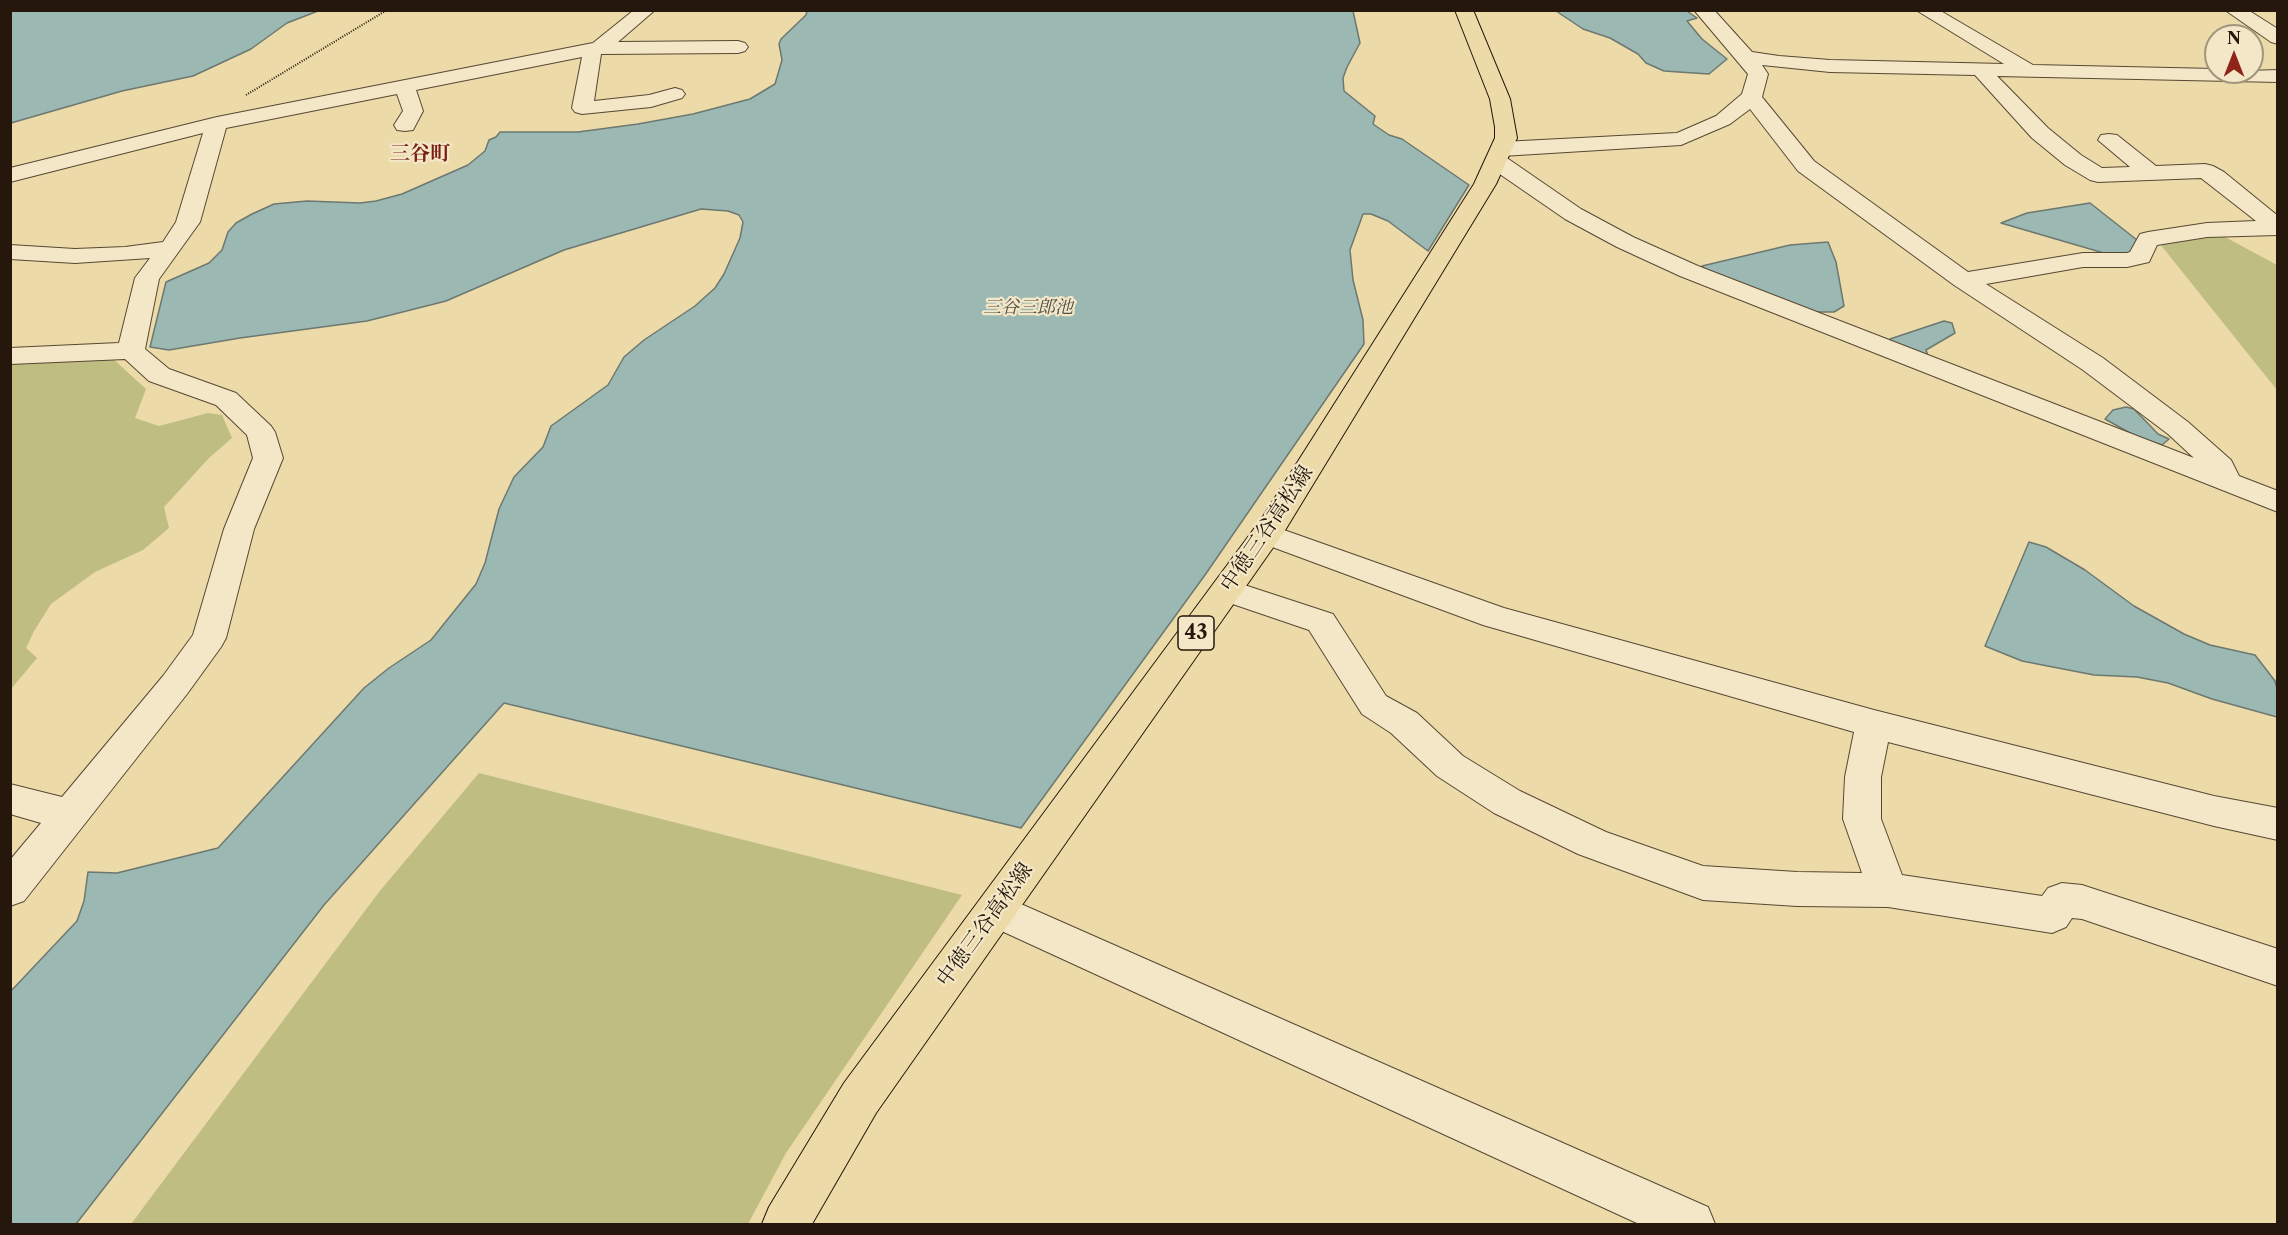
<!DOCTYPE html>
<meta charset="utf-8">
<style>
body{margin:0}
#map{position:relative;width:2288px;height:1235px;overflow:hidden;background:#ecdaa9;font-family:"Libre Caslon Text",serif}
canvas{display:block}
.frame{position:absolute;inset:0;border:12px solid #25170c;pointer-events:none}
.north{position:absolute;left:2204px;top:24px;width:60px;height:60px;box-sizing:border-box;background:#f3e7c7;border:2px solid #a1947c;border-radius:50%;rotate:0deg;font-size:16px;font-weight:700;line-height:24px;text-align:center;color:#25170c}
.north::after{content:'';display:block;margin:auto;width:21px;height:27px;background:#8f2418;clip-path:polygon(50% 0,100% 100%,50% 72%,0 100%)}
</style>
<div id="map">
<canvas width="2288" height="1235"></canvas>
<div class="frame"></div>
<div class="north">N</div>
</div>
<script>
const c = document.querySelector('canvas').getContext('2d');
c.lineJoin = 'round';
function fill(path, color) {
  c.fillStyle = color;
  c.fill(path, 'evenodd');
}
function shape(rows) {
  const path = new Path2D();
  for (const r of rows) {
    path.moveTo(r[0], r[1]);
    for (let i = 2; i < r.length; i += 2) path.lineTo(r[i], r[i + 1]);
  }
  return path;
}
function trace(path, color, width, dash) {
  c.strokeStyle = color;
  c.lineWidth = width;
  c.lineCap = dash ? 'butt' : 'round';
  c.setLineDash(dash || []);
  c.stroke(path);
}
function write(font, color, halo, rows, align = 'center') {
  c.font = font + ' "Libre Caslon Text","Noto Serif JP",serif';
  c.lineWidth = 4.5;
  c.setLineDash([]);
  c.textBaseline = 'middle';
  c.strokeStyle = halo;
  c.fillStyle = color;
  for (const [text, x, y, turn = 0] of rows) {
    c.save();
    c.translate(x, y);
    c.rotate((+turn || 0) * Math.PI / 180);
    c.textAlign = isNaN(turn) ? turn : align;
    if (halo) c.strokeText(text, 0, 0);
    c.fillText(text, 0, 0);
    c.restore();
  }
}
fill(shape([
 [2225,237,2277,265,2277,390,2156,239],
 [111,357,146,389,135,418,159,426,208,413,222,415,232,438,209,458,164,507,169,528,143,550,95,572,51,604,34,631,26,648,37,658,11,689,11,363],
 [479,773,962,895,786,1153,748,1224,131,1224,379,892]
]), '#bfbd82');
const water = shape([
 [10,11,11,10,318,11,287,23,251,49,193,76,122,91,11,123,10,11],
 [807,11,1353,11,1360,43,1347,67,1343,78,1344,91,1375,116,1373,124,1389,135,1402,139,1469,185,1428,251,1388,221,1371,214,1363,214,1350,250,1353,280,1363,320,1364,344,1205,575,1021,828,504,703,324,905,76,1224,11,1224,11,991,77,921,84,901,88,872,117,873,218,848,364,688,389,668,431,640,476,584,485,563,499,509,514,477,543,447,551,426,608,385,624,357,644,340,695,306,715,288,724,274,740,238,743,222,739,215,728,211,701,209,564,250,446,301,367,321,240,338,169,350,150,347,166,282,209,263,222,250,228,232,236,223,252,214,274,204,307,201,360,203,376,201,402,194,468,165,485,151,489,140,496,137,500,132,578,132,638,124,693,114,750,99,775,84,782,60,779,44,781,39,806,15,807,11],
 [1556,11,1687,11,1697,18,1687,21,1702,39,1727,59,1709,74,1664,71,1646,63,1638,54,1610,38,1583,29,1556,11],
 [2090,203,2137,240,2134,252,2114,256,2001,223,2027,213,2090,203],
 [1828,242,1836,262,1844,306,1834,312,1808,312,1712,277,1702,266,1790,245,1828,242],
 [1944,321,1952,323,1955,333,1926,350,1928,356,1893,345,1890,339,1944,321],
 [2126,407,2134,409,2158,434,2169,439,2162,445,2139,438,2105,419,2113,410,2126,407],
 [2029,542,2046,547,2085,570,2134,606,2184,634,2210,645,2255,655,2275,681,2277,689,2277,717,2212,699,2168,683,2137,677,2094,675,2022,661,1985,646,2029,542]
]);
fill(water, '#9cb8b3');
trace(water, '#6c7870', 1.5);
const minor = shape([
 [634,10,655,10,618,42,738,41,745,43,748,47,745,51,738,53,601,54,594,101,649,95,675,88,682,90,685,94,682,98,651,107,582,114,575,112,572,108,582,57,416,90,423,111,413,130,405,131,397,130,394,125,403,111,397,94,226,128,200,222,159,279,145,349,169,369,236,393,271,426,275,432,283,458,254,529,226,638,221,647,187,694,24,901,10,906,10,860,41,823,10,814,10,784,62,797,163,676,193,635,224,529,253,458,247,435,216,405,149,381,125,359,10,364,10,348,119,343,135,278,150,258,75,263,10,259,10,245,75,249,125,247,163,242,176,222,203,133,10,182,10,168,217,117,593,43,634,10],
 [1694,10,1714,10,1752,52,1779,56,1830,60,2004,64,1916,10,1939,10,2033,65,2216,69,2216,72,2278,70,2278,82,1997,76,2048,128,2081,155,2102,168,2130,167,2098,140,2101,135,2109,134,2117,135,2156,166,2205,164,2213,166,2224,172,2278,216,2278,235,2207,237,2157,245,2149,262,2127,267,2083,267,1986,284,2103,358,2188,422,2231,460,2239,476,2278,491,2278,512,1680,276,1617,247,1565,219,1488,166,1485,161,1488,156,1496,154,1504,156,1581,209,1633,237,1698,266,2194,458,2168,434,2083,370,1954,285,1798,171,1750,109,1730,124,1681,145,1502,156,1494,154,1491,149,1494,144,1502,142,1677,133,1716,116,1742,94,1748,74,1694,10],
 [1762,65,1830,72,1975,75,2032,138,2065,165,2090,180,2098,182,2201,178,2256,221,2207,223,2148,232,2140,234,2130,252,2127,253,2083,253,1968,272,1814,161,1762,97,1768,74,1762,65],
 [2225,10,2248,10,2278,29,2278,44,2271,42,2225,10],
 [1267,524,1504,608,1874,710,2214,796,2278,808,2278,840,2214,826,1888,742,1881,777,1881,819,1902,875,2042,896,2048,888,2062,883,2082,885,2278,949,2278,986,2082,919,2072,918,2066,927,2052,933,1888,907,1797,906,1703,900,1578,854,1494,813,1437,776,1391,733,1362,714,1309,630,1215,598,1210,590,1215,582,1226,579,1333,614,1386,696,1417,713,1463,756,1520,791,1606,832,1703,866,1797,872,1862,873,1843,819,1845,777,1854,732,1483,625,1256,541,1251,534,1256,527,1267,524],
 [996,893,1708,1207,1715,1224,1639,1224,982,922,976,910,982,898,996,893]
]);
const major = shape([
 [1455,10,1473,10,1510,99,1517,138,1496,184,1284,532,876,1113,812,1224,762,1224,769,1207,844,1083,1262,518,1474,184,1495,138,1495,127,1490,99,1455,10]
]);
trace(minor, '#574833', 2);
trace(major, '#25170c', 2);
trace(shape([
 [246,95,387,10]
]), '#25170c', 2, [1, 1.5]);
fill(minor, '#f3e7c7');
fill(major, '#ecdaa9');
write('italic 18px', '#4f4f46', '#f3e7c7', [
 ["三谷三郎池",1028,308]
]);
write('bold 20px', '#7a1f14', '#f3e7c7', [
 ["三谷町",420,154]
]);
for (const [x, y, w] of [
 [1196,633,36]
]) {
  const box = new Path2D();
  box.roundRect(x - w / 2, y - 17, w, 34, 4.5);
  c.fillStyle = '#f3e7c7';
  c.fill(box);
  trace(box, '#25170c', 1.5);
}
write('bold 20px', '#25170c', null, [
 ["43",1196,633]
]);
write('21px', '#25170c', '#f3e7c7', [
 ["中徳三谷高松線",1267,529,-56],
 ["中徳三谷高松線",985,925,-54]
]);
</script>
